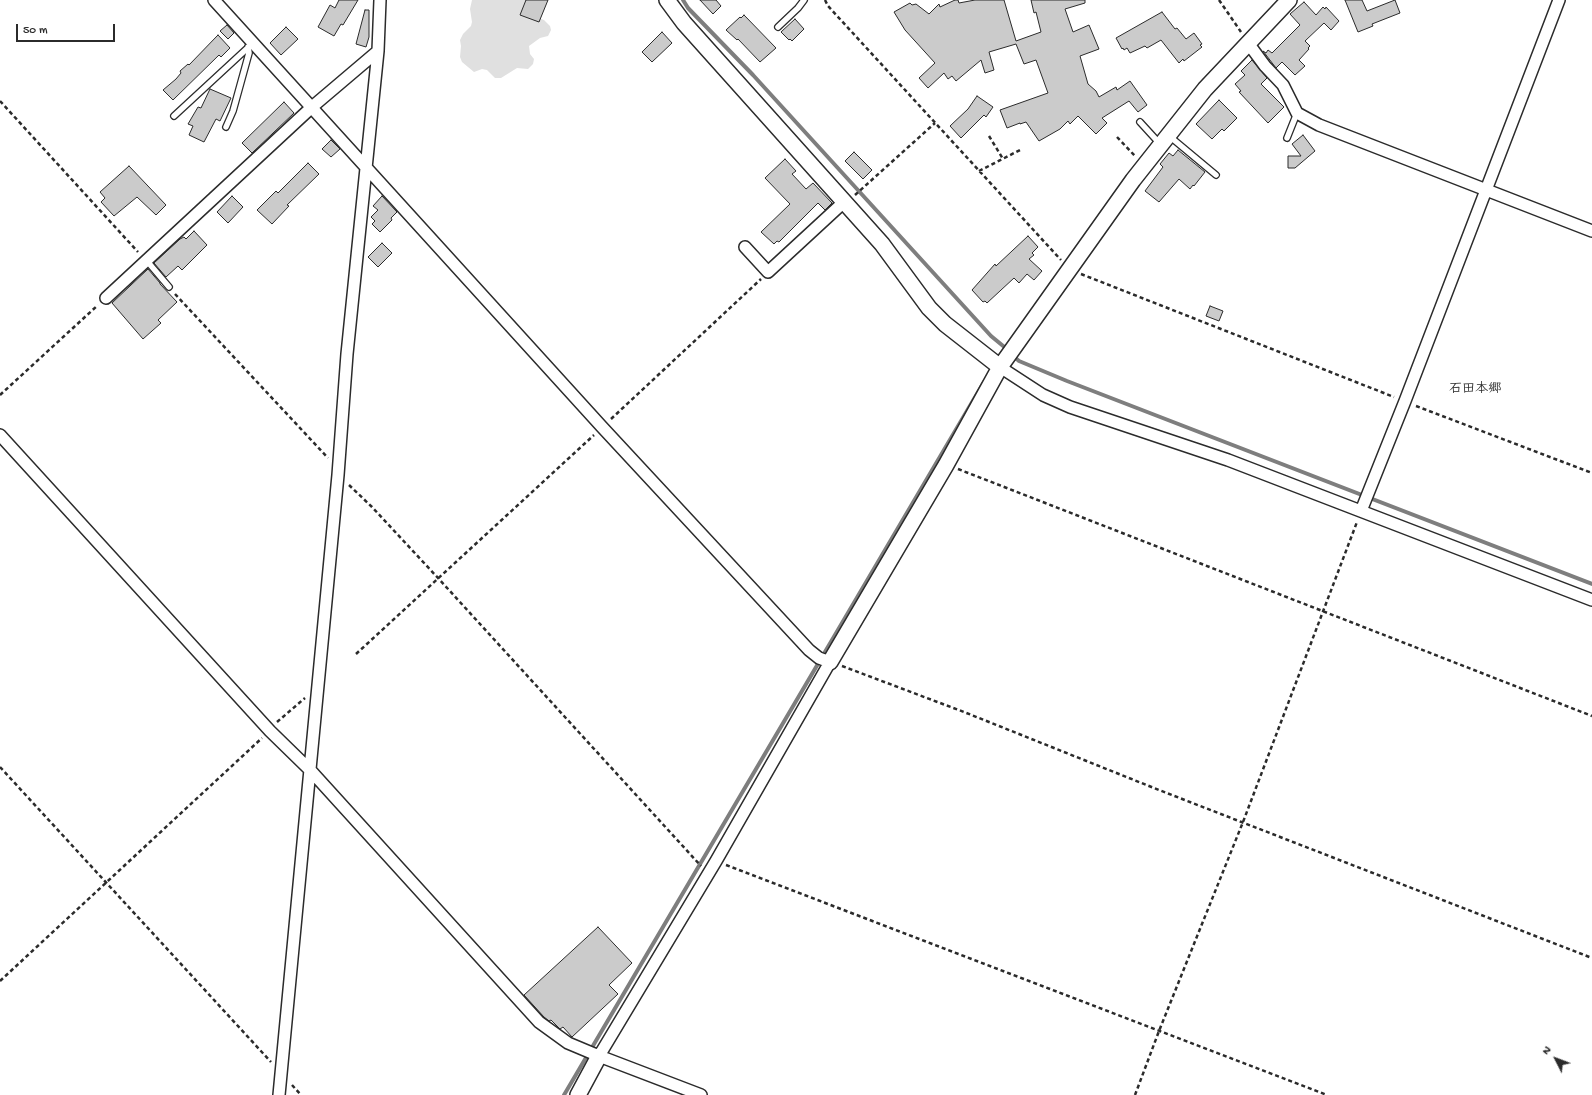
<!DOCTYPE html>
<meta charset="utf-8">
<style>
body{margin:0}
#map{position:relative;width:1592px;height:1095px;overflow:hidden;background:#fff;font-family:"Gochi Hand",sans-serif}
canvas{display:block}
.north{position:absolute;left:1536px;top:1039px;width:40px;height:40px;-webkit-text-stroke:3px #fff;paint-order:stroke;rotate:312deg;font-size:11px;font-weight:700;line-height:16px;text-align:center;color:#2b2b2b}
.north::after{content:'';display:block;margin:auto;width:14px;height:18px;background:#2b2b2b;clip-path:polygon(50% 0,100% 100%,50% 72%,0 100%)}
.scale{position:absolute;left:16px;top:24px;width:99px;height:18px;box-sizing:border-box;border:2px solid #2b2b2b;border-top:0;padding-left:5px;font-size:12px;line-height:14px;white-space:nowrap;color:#2b2b2b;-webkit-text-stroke:3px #fff;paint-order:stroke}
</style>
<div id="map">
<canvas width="1592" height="1095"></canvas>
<div class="north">N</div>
<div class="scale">50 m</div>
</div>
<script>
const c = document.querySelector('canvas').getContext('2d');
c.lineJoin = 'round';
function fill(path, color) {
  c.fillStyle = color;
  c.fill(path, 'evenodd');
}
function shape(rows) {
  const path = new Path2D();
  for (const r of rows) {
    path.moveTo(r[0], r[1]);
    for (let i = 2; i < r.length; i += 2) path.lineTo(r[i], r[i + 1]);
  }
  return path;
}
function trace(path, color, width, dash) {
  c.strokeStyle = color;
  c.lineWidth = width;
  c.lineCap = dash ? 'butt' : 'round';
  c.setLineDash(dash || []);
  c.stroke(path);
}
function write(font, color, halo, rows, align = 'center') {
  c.font = font + ' "Gochi Hand","Klee One",sans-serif';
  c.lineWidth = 4;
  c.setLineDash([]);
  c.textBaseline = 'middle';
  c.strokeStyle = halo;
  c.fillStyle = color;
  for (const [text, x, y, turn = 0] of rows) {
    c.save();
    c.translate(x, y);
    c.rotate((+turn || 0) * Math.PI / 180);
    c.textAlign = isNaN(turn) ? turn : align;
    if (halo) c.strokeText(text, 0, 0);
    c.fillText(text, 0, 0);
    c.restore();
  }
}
fill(shape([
 [472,0,530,0,535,17,544,20,550,26,551,30,548,36,540,38,529,46,530,54,534,59,533,64,528,69,517,68,501,78,495,78,487,70,482,69,474,72,462,62,460,57,461,46,460,40,463,34,471,26,472,22,470,9]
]), '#e0e0e0');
trace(shape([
 [683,0,688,8,753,75,991,336,1008,350],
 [1012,355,1019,361,1067,381,1592,584],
 [564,1095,984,382]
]), '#7e7e7e', 4);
const building = shape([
 [339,0,358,0,343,25,341,24,334,36,318,27,330,5,335,8,339,0],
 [526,0,548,0,539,22,520,15,526,0],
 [700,0,716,0,721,6,713,14,700,0],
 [955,0,958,0,959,3,975,0,1004,0,1016,41,1041,32,1036,12,1034,13,1031,0,1085,0,1085,3,1065,9,1073,32,1089,25,1099,49,1080,56,1088,84,1096,91,1099,97,1116,87,1117,90,1130,81,1147,105,1138,112,1129,101,1102,118,1107,123,1096,134,1078,116,1070,124,1068,121,1060,129,1039,141,1026,122,1020,124,1020,123,1007,128,1000,110,1048,93,1036,60,1024,64,1016,44,989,52,994,70,985,73,981,60,956,81,952,76,948,79,944,73,928,88,919,78,935,63,905,30,894,12,910,3,912,5,916,4,929,14,939,4,940,7,955,0],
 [1345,0,1362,0,1367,11,1395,0,1400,13,1372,24,1373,26,1358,32,1345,0],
 [1304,2,1316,15,1323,7,1325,9,1326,7,1339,21,1331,30,1324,23,1305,41,1310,46,1308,48,1309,49,1299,60,1305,66,1295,75,1282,62,1276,68,1263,51,1266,53,1268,50,1272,53,1300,25,1290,14,1304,2],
 [365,10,369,10,369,37,366,47,356,44,365,10],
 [1162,12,1175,29,1177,28,1186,39,1194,33,1202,44,1200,45,1202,47,1184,61,1183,59,1179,63,1161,40,1147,48,1145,46,1130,53,1127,48,1124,50,1123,48,1122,49,1116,38,1162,12],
 [744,15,776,48,760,62,738,39,737,40,726,30,740,17,741,18,744,15],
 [795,19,804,29,792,41,790,39,789,40,781,32,795,19],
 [227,25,234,33,228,39,220,31,227,25],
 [286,27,298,39,281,55,270,43,286,27],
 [662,32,672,43,652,62,642,52,662,32],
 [218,35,230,48,221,57,219,55,173,100,163,90,176,79,181,73,180,71,188,64,189,65,218,35],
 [1252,60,1267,78,1261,84,1284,107,1268,123,1239,92,1241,91,1235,84,1245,75,1241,71,1252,60],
 [210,89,231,98,220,121,216,119,204,142,189,135,193,126,188,124,198,107,201,108,210,89],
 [977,96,993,107,986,117,984,115,961,138,950,126,968,109,977,96],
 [1219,100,1237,118,1224,131,1222,129,1212,139,1196,124,1219,100],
 [284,102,294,113,252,153,242,143,284,102],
 [1303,135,1315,151,1295,168,1288,168,1288,156,1301,156,1292,144,1303,135],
 [331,140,340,149,331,157,322,149,331,140],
 [1178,150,1205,172,1194,186,1193,185,1190,189,1179,179,1159,202,1145,191,1163,167,1160,164,1169,153,1173,156,1178,150],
 [854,152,872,170,863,179,845,161,854,152],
 [785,159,796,171,792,174,806,189,813,183,832,203,825,210,818,203,779,242,777,241,774,244,761,232,790,204,765,178,785,159],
 [308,163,319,174,287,205,289,206,272,224,257,210,276,191,278,193,308,163],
 [129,166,166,205,156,215,137,197,114,216,101,202,105,198,100,192,129,166],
 [232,196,243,207,228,223,217,212,232,196],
 [382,196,397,212,391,218,392,220,380,232,372,224,375,221,371,217,378,210,373,206,382,196],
 [194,231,207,245,182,270,178,266,166,277,154,263,180,239,184,237,186,239,194,231],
 [1028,236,1038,247,1032,253,1034,255,1029,259,1042,271,1034,280,1027,274,1019,283,1014,278,987,303,985,301,983,302,972,290,995,264,996,266,1028,236],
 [382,243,392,253,378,267,368,257,382,243],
 [148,269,160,283,160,284,177,302,158,320,161,323,143,339,112,303,148,269],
 [1210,306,1223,311,1219,321,1206,316,1210,306],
 [598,927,632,963,609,985,618,994,572,1037,563,1027,560,1029,551,1020,549,1021,544,1017,524,995,598,927]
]);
fill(building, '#cbcbcb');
trace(building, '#2b2b2b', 1);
const lane = shape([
 [778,27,798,8,804,0],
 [174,116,253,43],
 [1140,122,1161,145],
 [226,127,233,111,249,53,248,47],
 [1168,135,1216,175],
 [1287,138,1297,113],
 [147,261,169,287]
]);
const street = shape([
 [214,0,602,427,809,650,819,658,830,662,716,861,599,1056],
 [1248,43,1265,66,1283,85,1297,113,1319,125,1592,231],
 [745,247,768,272,845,201],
 [106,298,312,107,378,51],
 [1000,367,1043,395,1070,407,1228,460,1592,600],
 [0,435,270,731,311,771,539,1022,568,1043,599,1056,701,1095],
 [1361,511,1405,401,1559,0],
 [279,1095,338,475,347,354,378,51,380,0]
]);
const secondary = shape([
 [667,0,684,23,882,244,929,308,945,324,1000,367],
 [830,662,946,465,1000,367,1133,180,1205,89,1289,0],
 [578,1095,599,1056]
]);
trace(lane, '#2b2b2b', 8);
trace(street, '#2b2b2b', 14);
trace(secondary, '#2b2b2b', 18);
trace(shape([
 [825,0,828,6,1061,260],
 [1219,0,1241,32],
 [0,101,138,252],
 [989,136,1003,159],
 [1117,137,1135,156],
 [979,171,1022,149],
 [855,195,935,123],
 [1081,274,1394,397],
 [175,294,328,458],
 [0,395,98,305],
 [1416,406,1592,473],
 [611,419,761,279],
 [958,469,1592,716],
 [349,485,372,507,438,578,701,866],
 [356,654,594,435],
 [842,666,964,712,1159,790,1592,958],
 [277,722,305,698],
 [0,767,271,1062],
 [726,865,1327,1095],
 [0,981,262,738],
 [292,1085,301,1095],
 [1135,1095,1159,1031,1243,822,1357,522]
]), '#2b2b2b', 2.5, [4, 3]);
trace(lane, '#fff', 5.5);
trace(street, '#fff', 11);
trace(secondary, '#fff', 15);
write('bold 13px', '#2b2b2b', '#fff', [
 ["石田本郷",1475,390]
]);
</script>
